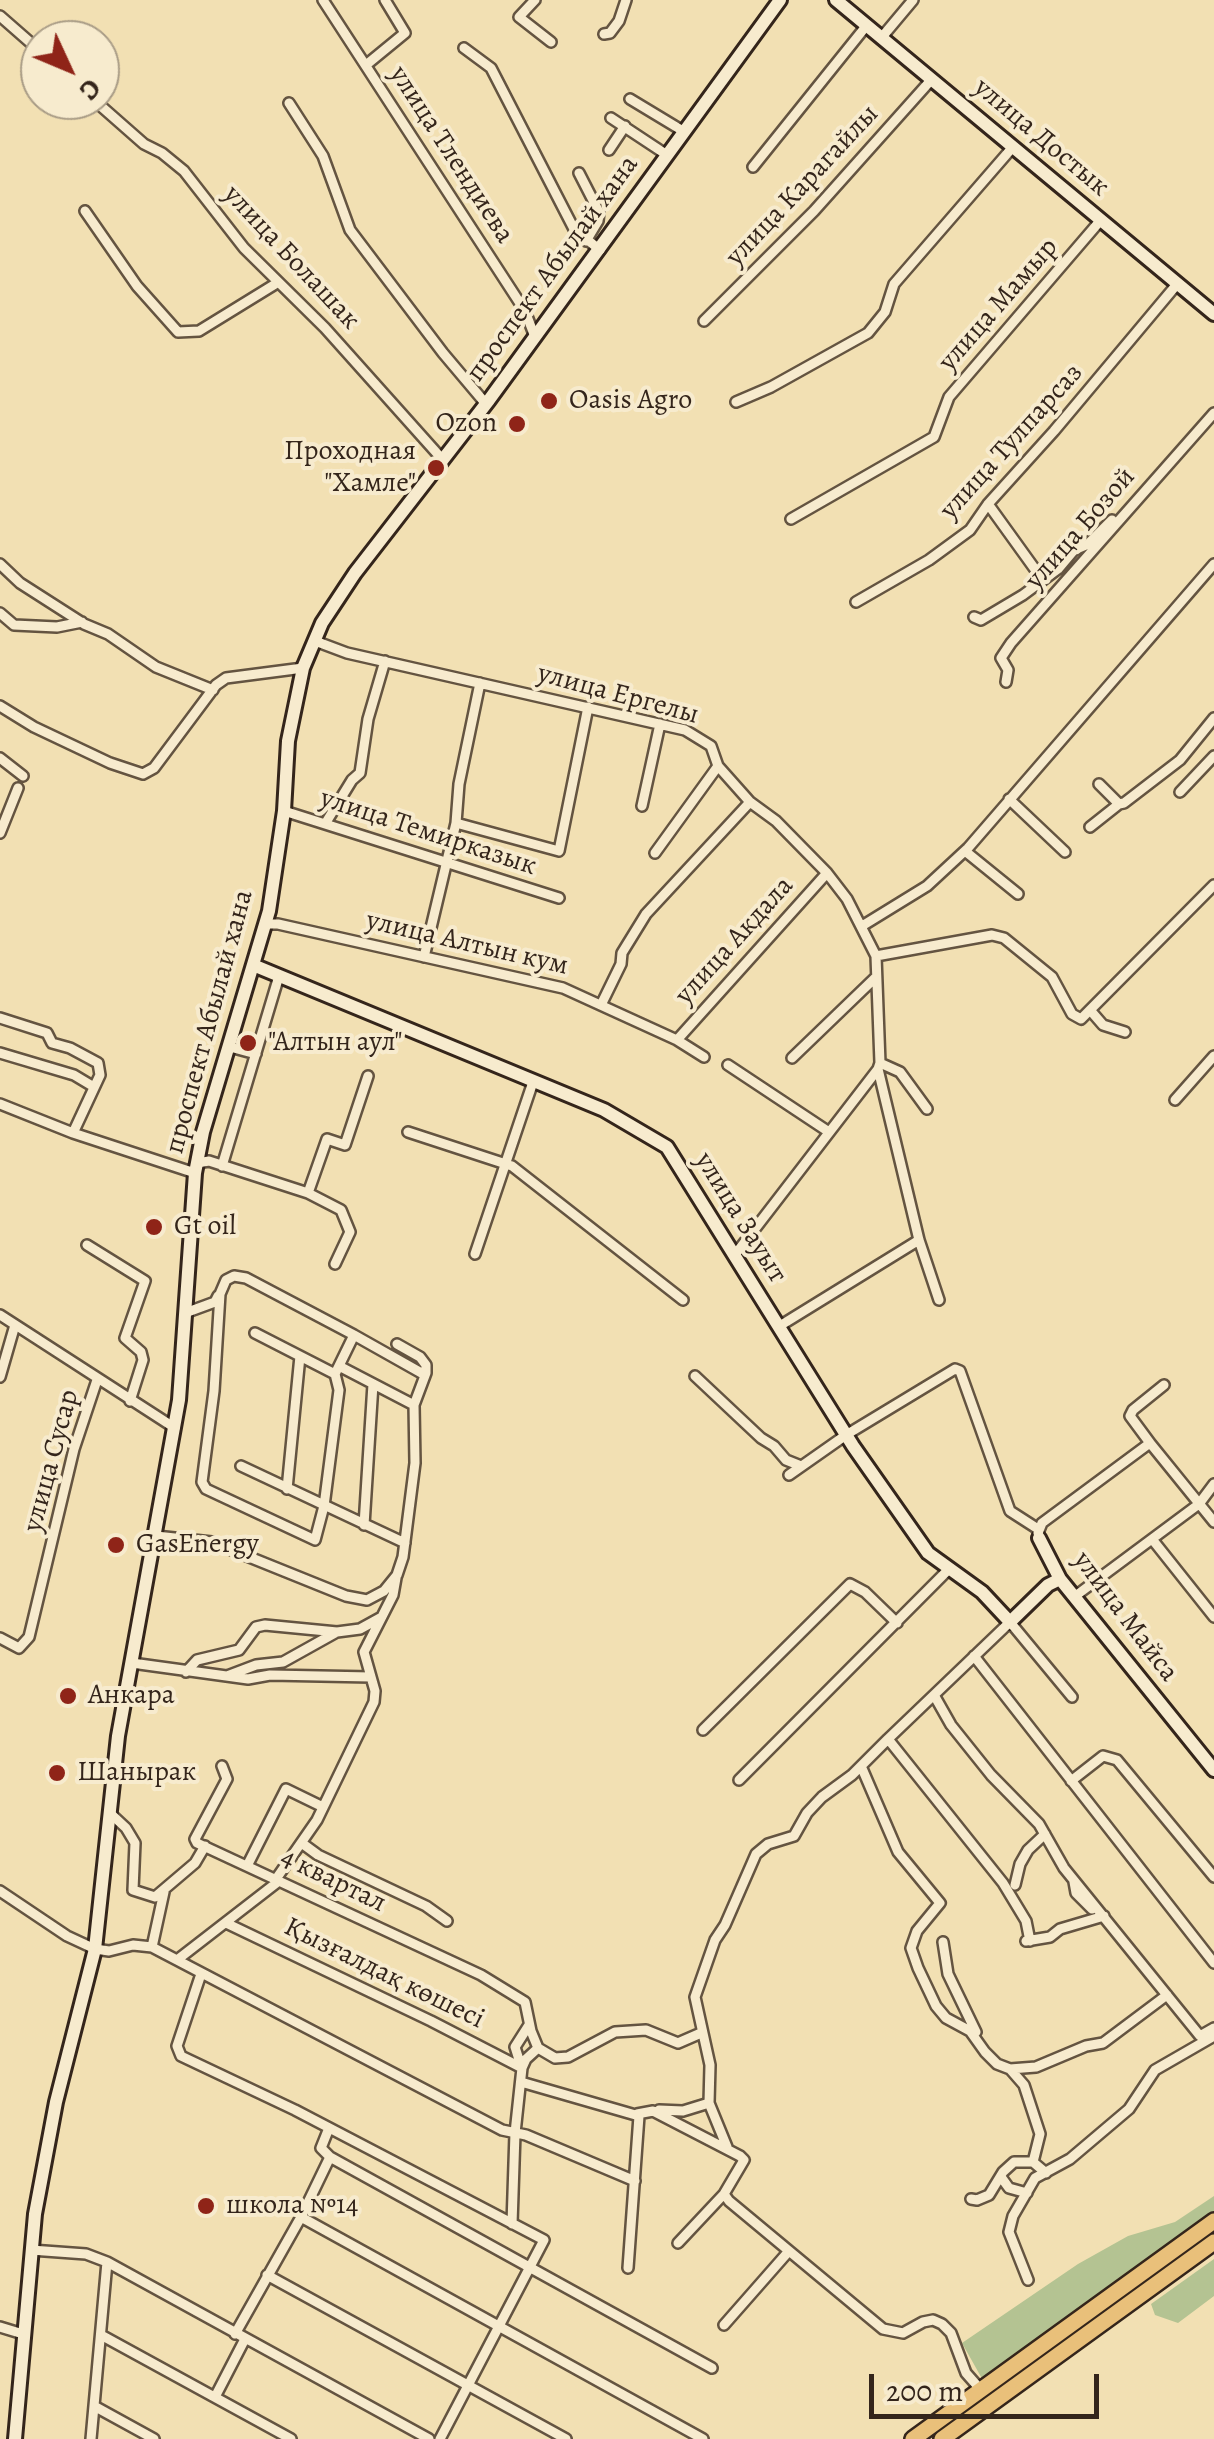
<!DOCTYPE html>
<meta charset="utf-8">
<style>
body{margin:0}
#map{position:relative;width:1214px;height:2439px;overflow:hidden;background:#f2e0b3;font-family:Alegreya,serif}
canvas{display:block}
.north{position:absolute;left:20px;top:20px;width:100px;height:100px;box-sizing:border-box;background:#f7ebce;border:2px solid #a99c86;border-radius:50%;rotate:134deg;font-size:28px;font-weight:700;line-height:40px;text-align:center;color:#34251b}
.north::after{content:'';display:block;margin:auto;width:35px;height:45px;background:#8f2418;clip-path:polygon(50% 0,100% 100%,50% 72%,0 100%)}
.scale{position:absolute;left:869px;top:2374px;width:230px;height:45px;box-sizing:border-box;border:5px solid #34251b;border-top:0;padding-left:12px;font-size:30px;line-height:35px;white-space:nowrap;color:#34251b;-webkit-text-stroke:8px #f7ebce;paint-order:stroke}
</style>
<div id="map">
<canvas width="1214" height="2439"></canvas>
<div class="north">С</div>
<div class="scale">200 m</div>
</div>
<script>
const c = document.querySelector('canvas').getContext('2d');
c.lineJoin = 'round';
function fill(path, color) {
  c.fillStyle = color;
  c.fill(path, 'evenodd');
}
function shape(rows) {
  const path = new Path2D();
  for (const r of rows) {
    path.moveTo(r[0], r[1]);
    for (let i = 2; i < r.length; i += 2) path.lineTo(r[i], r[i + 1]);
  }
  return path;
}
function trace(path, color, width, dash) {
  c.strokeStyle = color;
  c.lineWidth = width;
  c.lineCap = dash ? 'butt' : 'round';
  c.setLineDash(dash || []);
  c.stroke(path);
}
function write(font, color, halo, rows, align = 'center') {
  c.font = font + ' Alegreya,serif';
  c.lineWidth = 8;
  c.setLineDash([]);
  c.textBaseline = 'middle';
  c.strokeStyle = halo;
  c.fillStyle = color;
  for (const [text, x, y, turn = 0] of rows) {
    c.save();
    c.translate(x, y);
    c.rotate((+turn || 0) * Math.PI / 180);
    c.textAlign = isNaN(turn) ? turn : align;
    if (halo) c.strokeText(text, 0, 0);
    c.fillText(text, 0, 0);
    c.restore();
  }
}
fill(shape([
 [1214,2196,1214,2217,985,2384,962,2343,1078,2264,1128,2236,1175,2222],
 [1214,2259,1214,2296,1178,2323,1155,2315,1151,2304]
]), '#b4c392');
const street = shape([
 [323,0,525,311,535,337],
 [535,0,519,17,551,42],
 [0,16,40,51],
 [604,34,610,33,619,21,626,0],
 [882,37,913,0],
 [464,48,491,68,574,229,600,250],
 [366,65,405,33,385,0],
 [630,99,683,131],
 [94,100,144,144,162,153,184,171,244,248,325,328,443,460],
 [289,103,323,156,350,230,443,353,486,404],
 [611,118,667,155],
 [609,150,625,126],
 [753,167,867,25],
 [579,173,599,212,598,221,586,241],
 [85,211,137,286,178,332,199,331,277,283],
 [704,321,814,211,932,79],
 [736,402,771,387,868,333,885,312,894,284,1012,148],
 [988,504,1042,579],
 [791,519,934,437,949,397,1100,221],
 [0,564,20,583,84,624,108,634,156,667,213,690],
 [856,602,929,560,970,530,988,504,1054,431,1178,283],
 [0,613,14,625,57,627,82,622],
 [974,617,981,620,1023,595,1058,569,1074,550,1088,544,1112,520],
 [315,641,347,653,685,730,711,746,718,766,750,802,776,821,827,873,847,899,876,956,880,1063,878,1069,919,1240,939,1300],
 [1006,682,1008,670,1001,658,1011,643,1214,413],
 [0,706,34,727,110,763,143,774,154,768,216,685,226,678,303,668],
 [0,758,23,776],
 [1099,784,1119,804,1124,803,1180,760,1214,718],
 [1180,792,1214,756],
 [1009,799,1065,852],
 [642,806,660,724],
 [284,811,559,898],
 [456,823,559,851,588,707],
 [325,824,352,780,360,773,368,719,385,661],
 [1090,827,1119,804],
 [0,833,18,788],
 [965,851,1018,894],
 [655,853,718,766],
 [265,924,278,924,563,988,677,1040,704,1057],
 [862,926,927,886,968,848,1214,564],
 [876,956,992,935,1004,938,1052,977,1072,1014,1081,1019,1214,885],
 [424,957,456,823,459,784,480,683],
 [601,1005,621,964,622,953,646,914,750,802],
 [1090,1010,1103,1025,1125,1032],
 [0,1018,47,1033,52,1043,70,1048,98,1063,100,1075,73,1133],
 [677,1040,827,873],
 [230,1047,256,1054],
 [0,1053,74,1075,94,1087],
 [792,1058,875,978],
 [880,1063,900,1072,927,1109],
 [728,1065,829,1132],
 [1175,1100,1214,1056],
 [0,1104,73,1133,195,1173],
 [408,1132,512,1166,683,1300],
 [197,1163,209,1161,308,1193,341,1210,350,1232,335,1264],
 [222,1166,279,976],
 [308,1193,327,1139,345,1145,368,1076],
 [87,1245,145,1281,125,1338,141,1352,143,1360,130,1401],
 [475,1254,533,1082],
 [734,1256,878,1069],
 [185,1313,215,1302,218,1296],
 [0,1315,175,1428],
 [778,1327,919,1240],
 [255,1333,335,1374],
 [354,1335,335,1374,339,1390,324,1506,315,1540,206,1489,202,1482,214,1391,220,1294,226,1280,234,1276,246,1278,354,1335,425,1375],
 [339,1366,414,1405],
 [695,1376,761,1438,774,1446,786,1460,801,1466],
 [0,1377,15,1325],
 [1150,1443,1214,1522],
 [241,1466,405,1543],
 [789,1475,846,1435,955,1369,960,1371,1010,1511,1038,1529],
 [287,1489,300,1356],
 [364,1525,373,1384],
 [1038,1533,1042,1523,1150,1443,1130,1416,1133,1410,1164,1385],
 [156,1536,212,1542,346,1596,367,1600,384,1591,397,1575,403,1557,415,1463,414,1405,426,1373,426,1365,420,1357,397,1344],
 [1152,1539,1214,1617],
 [1074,1597,1199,1504,1214,1484],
 [0,1638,19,1648,29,1637,74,1449,97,1380],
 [974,1656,1214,1963],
 [132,1663,248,1679,270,1675,371,1677],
 [186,1672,197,1660,239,1650,256,1627,265,1625,337,1632,360,1629,380,1618],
 [227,1676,256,1665,283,1662,335,1633],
 [934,1695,951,1725,991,1775,1039,1824,1064,1868,1200,2036,1214,2028],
 [703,1730,850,1584,865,1592,897,1623],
 [222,1766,227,1779,195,1839,197,1843,481,1975,525,2002,531,2031,538,2048,526,2059,522,2068,515,2133,512,2224],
 [861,1766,898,1852,940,1903,917,1931,911,1948,918,1968,936,2006,946,2018,970,2031,985,2052,997,2064,1010,2069,1024,2085,1040,2134,1033,2162,1046,2173],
 [739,1780,950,1568],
 [1071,1781,1103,1756,1117,1760,1214,1877],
 [111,1814,126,1828,135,1843,133,1890,155,1897,195,1863,205,1846],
 [303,1844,318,1855,426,1906,447,1921],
 [248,1864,286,1789,323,1807],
 [276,1879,317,1820,374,1702,375,1691,364,1652,393,1595,396,1578],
 [1074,1882,1076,1893,1092,1909],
 [1015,1885,1020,1864,1028,1850,1045,1834],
 [0,1891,67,1936,95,1949,109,1951,133,1945,152,1947,502,2130,526,2135,635,2181],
 [226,1923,431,2021,522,2068],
 [1026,1941,1050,1937,1060,1929,1104,1916],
 [1030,1941,1026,1921,1003,1883,888,1739,1010,1622,1072,1697],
 [943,1942,948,1974,976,2032],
 [152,1947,164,1892],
 [177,1960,279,1881],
 [201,1974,177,2046,181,2056,295,2110,544,2240,440,2439],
 [538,2048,555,2058,568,2057,615,2032,646,2030,678,2043,701,2033],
 [521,2066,515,2047,529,2025],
 [1010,2069,1036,2067,1086,2046,1103,2043,1167,1995],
 [521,2082,639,2116,628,2268],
 [709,2103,727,2147],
 [659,2110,683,2111,709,2103,710,2065,695,1997,715,1940,725,1925,756,1854,768,1844,794,1836,807,1813,822,1797,852,1775,888,1739],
 [637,2114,653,2111,740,2156,744,2160,724,2194,729,2201,883,2329,903,2333,923,2322,933,2320,942,2324,951,2333,966,2373,981,2390],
 [330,2157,712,2368],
 [1001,2177,1009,2188,1027,2193],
 [971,2199,977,2200,989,2195,1003,2172,1014,2162,1033,2162],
 [301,2217,703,2439],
 [678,2243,724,2194],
 [31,2250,86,2254,107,2262,429,2439],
 [267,2275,566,2439],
 [1028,2280,1009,2232,1013,2216,1035,2178,1070,2159,1129,2109,1155,2070,1214,2036],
 [724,2325,789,2251],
 [0,2327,23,2334],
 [235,2334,301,2217,330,2157,321,2148,329,2128],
 [101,2335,291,2439],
 [215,2397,245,2339],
 [94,2406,154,2439],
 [91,2439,107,2262]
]);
const secondary = shape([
 [836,0,1214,314],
 [253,965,604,1110,667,1147,853,1446,928,1553,982,1592,1010,1622,1048,1585,1060,1579],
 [1039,1538,1060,1579,1214,1770],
 [15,2439,35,2214,56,2102,95,1949,118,1736,179,1400,195,1173,203,1132,269,911,284,811,288,741,303,668,322,623,355,573,489,400,780,0]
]);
const highway = shape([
 [913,2439,1214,2221],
 [942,2439,1214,2242]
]);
trace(street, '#645441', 14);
trace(secondary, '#34251b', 18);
trace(highway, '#34251b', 20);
trace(street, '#f7ebce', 9);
trace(secondary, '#f7ebce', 12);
trace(highway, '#e9c07a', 15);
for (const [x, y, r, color] of [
 [549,401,10,"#8f2418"],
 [517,424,10,"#8f2418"],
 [436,468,10,"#8f2418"],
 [248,1043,10,"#8f2418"],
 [154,1227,10,"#8f2418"],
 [116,1545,10,"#8f2418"],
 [68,1696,10,"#8f2418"],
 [57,1773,10,"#8f2418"],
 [206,2206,10,"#8f2418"]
]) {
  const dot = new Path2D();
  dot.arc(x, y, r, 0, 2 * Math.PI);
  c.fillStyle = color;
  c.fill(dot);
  trace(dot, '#f7ebce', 4);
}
write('28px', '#34251b', '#f7ebce', [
 ["улица Достык",1041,138,40],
 ["улица Тлендиева",451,155,57],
 ["улица Карагайлы",803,186,-47],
 ["улица Болашак",291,258,47],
 ["проспект Абылай хана",553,269,-54],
 ["улица Мамыр",999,305,-49],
 ["улица Тулпарсаз",1012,442,-48],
 ["улица Бозой",1081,529,-49],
 ["улица Ергелы",618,695,15],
 ["улица Темирказык",428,833,18],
 ["улица Акдала",735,941,-48],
 ["улица Алтын кум",467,944,13],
 ["проспект Абылай хана",210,1022,-75],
 ["улица Зауыт",740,1218,58],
 ["улица Сусар",52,1461,-75],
 ["улица Майса",1125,1617,53],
 ["4 квартал",333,1881,26],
 ["Қызғалдақ көшесі",384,1974,26]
]);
write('28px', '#34251b', '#f7ebce', [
 ["Oasis Agro",569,401],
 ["Ozon",497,424,"right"],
 ["Проходная",416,452,"right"],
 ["\"Хамле\"",416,484,"right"],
 ["\"Алтын аул\"",268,1043],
 ["Gt oil",174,1227],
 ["GasEnergy",136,1545],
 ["Анкара",88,1696],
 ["Шанырак",77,1773],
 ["школа №14",226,2206]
], 'left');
</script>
